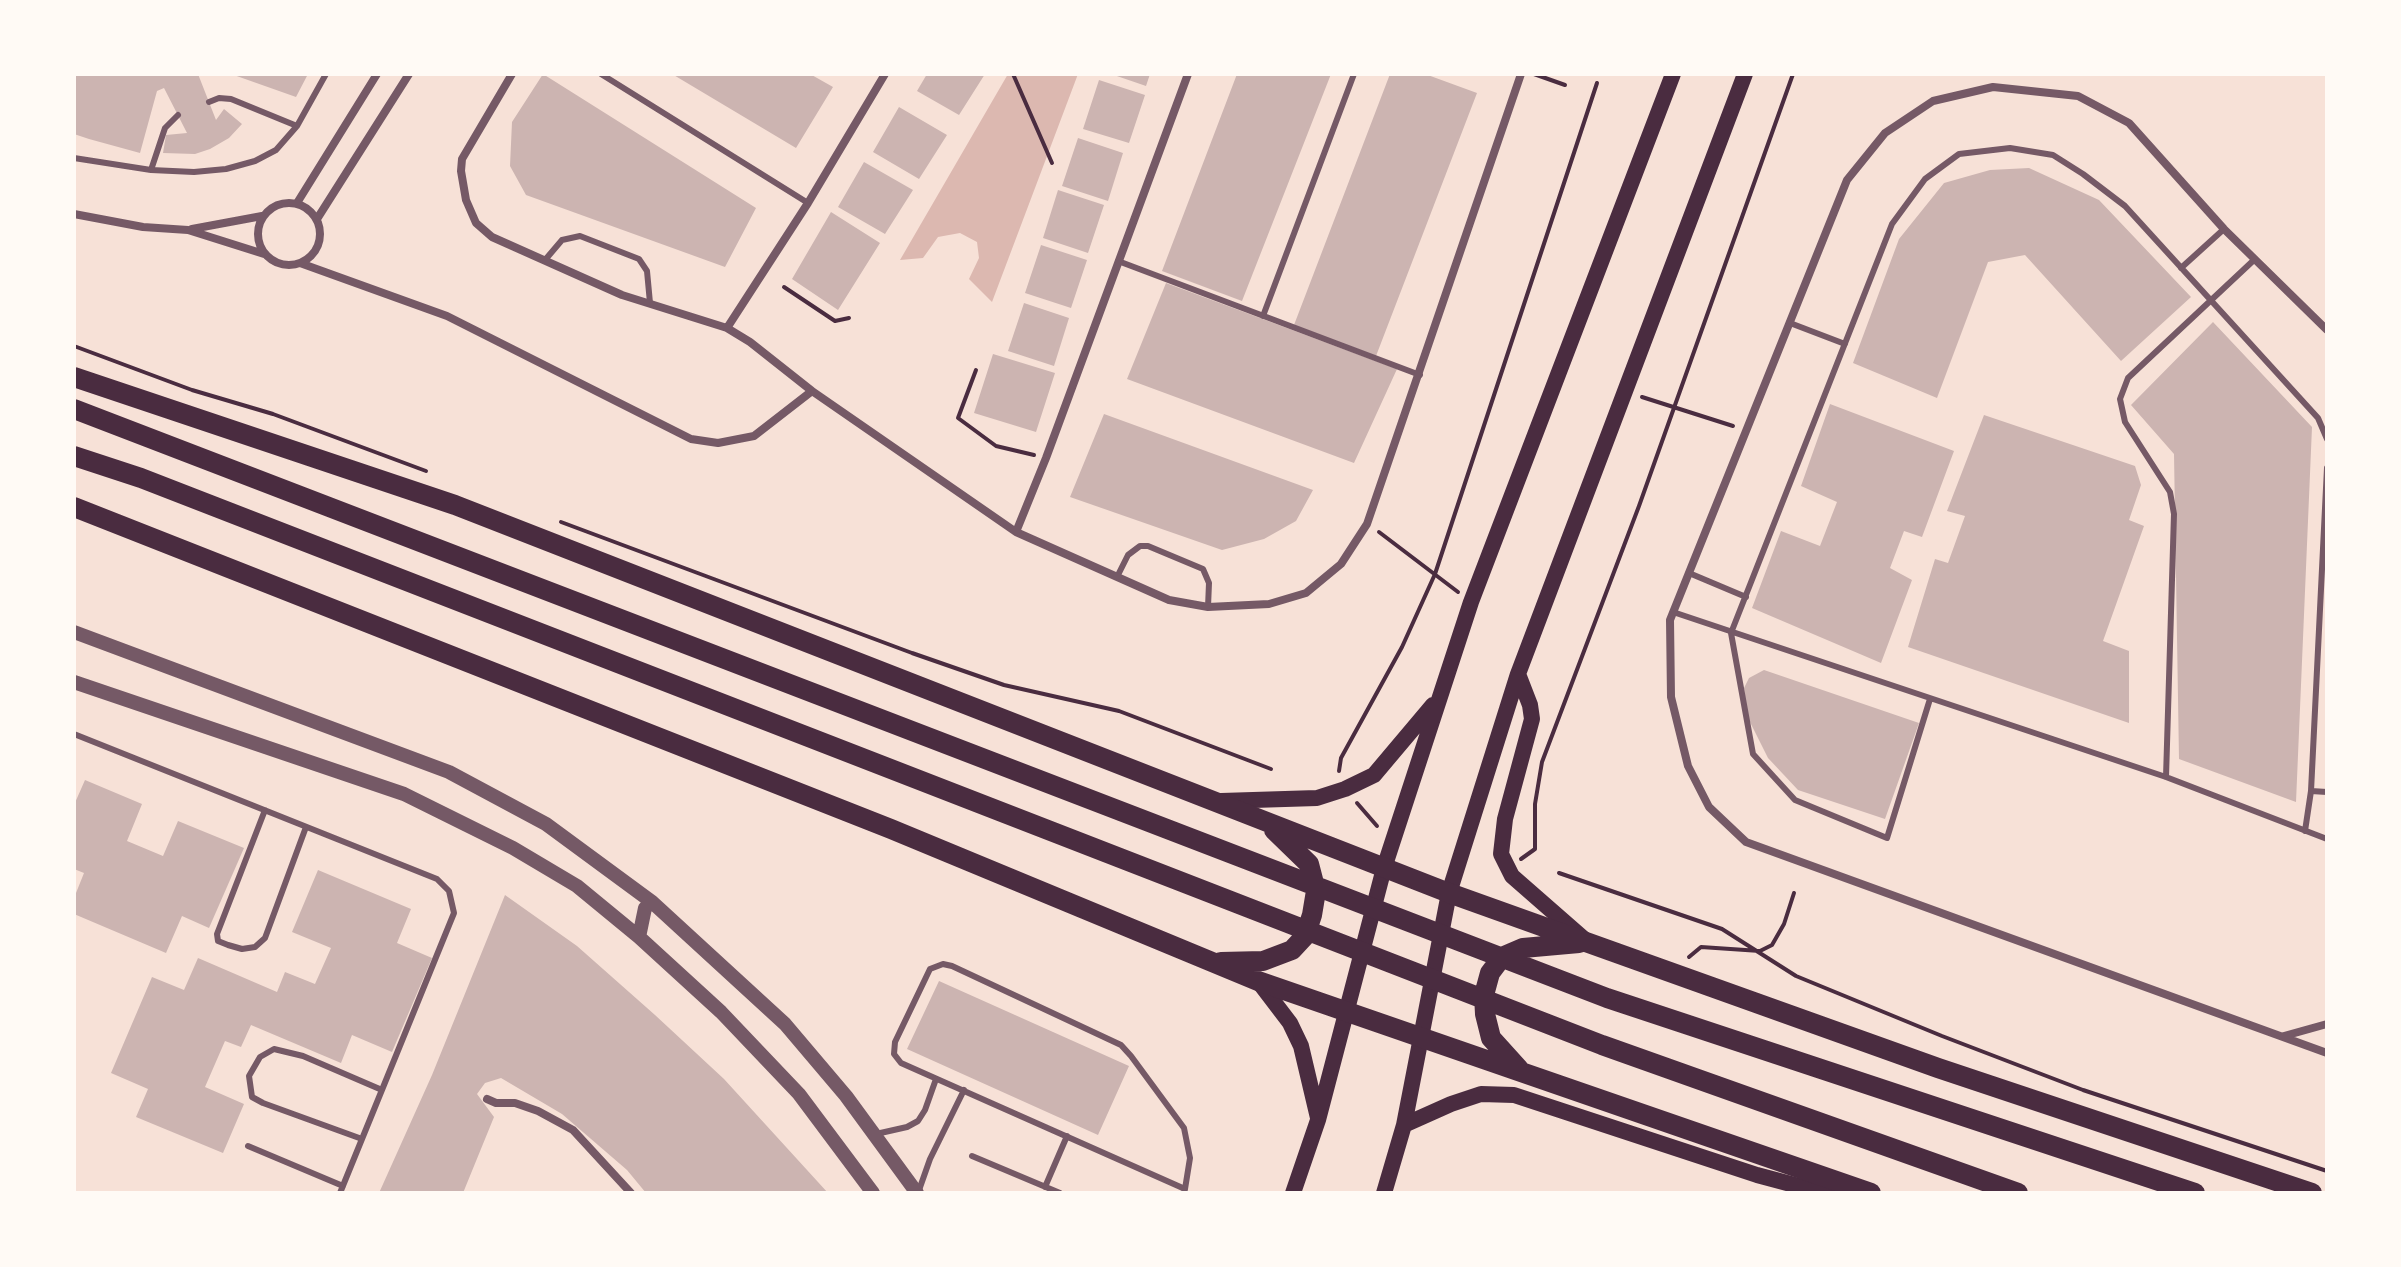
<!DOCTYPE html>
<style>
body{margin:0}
#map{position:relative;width:2401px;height:1267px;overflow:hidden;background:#f7e1d7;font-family:Roboto,sans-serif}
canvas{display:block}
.frame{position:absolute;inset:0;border:76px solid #fffaf5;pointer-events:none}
</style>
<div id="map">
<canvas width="2401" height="1267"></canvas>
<div class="frame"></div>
</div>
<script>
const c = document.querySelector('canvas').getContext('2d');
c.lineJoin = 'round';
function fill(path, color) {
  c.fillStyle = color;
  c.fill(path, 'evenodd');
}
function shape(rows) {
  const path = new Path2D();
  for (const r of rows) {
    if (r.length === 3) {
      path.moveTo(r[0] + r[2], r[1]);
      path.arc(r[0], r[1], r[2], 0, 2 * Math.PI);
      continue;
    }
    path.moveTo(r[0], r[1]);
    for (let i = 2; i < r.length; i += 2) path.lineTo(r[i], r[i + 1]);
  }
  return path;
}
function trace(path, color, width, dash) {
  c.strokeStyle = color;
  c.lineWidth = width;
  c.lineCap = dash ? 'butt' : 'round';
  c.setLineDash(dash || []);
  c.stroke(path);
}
fill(shape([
 [1008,74,1078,74,992,302,969,279,979,258,977,242,960,233,938,237,923,258,900,260]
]), '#dcb8b0');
fill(shape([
 [74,74,198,74,216,120,224,109,242,124,229,138,210,149,195,154,163,153,166,135,187,133,164,88,157,91,140,153,89,139,74,134],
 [231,74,308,74,296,97],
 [543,74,756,208,725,267,526,195,510,166,512,122],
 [672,74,810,74,833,87,796,148],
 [927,74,985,74,959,115,917,91],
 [1111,74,1150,74,1146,86],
 [1237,74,1331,74,1242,301,1162,271],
 [1390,74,1425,74,1477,93,1376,356,1294,325],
 [1099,80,1145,95,1129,143,1083,129],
 [899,107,947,135,919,179,873,152],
 [1078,138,1123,153,1108,201,1062,186],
 [864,162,913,190,885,234,838,207],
 [2029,168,2099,200,2191,297,2121,361,2025,255,1988,262,1937,398,1853,363,1899,239,1944,183,1990,170],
 [1058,190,1104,205,1088,253,1043,238],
 [831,212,880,243,838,310,792,279],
 [1041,245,1087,260,1071,308,1025,293],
 [1166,283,1397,369,1354,463,1127,379],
 [1024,303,1069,318,1054,366,1008,351],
 [2213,322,2312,427,2296,802,2179,759,2174,454,2131,405],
 [993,354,1055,373,1036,432,974,413],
 [1830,404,1954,451,1922,537,1904,531,1890,568,1912,580,1881,663,1752,608,1781,531,1820,546,1837,502,1801,486],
 [1104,414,1313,490,1296,521,1264,539,1222,550,1070,497],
 [1984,415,2135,466,2141,485,2129,520,2144,526,2103,641,2129,651,2129,723,1908,647,1935,559,1948,563,1965,516,1947,511],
 [1764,670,1919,723,1885,819,1798,790,1768,758,1747,716,1744,688,1749,678],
 [85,780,142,804,127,841,163,856,178,821,244,848,209,928,182,916,166,953,74,914,74,898,84,873,74,869,74,805],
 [318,870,411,909,397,943,432,958,392,1052,352,1035,341,1063,251,1025,241,1047,225,1041,205,1087,244,1104,223,1153,136,1117,148,1089,111,1073,152,977,184,990,198,958,277,992,285,972,315,984,331,948,292,932],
 [505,895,577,946,655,1015,724,1079,828,1193,646,1193,627,1170,562,1114,501,1078,485,1083,477,1094,494,1117,463,1193,379,1193,432,1075],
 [939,981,1129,1066,1098,1135,907,1049]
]), '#ccb4b1');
trace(shape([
 [1013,74,1052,163],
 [1534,74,1565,85],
 [784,287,835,321,849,318],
 [74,346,192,390,273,414,426,471],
 [976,370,958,418,996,446,1034,455],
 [1642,397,1733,426],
 [561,522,912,653,1004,685,1119,711,1271,769],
 [1379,532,1458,592],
 [1339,771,1341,758,1402,647,1435,574,1597,83],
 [1357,803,1377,826],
 [1521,859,1535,849,1535,804,1542,762,1639,506,1793,74],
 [1559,873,1722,929,1796,976,1942,1036,2083,1090,2327,1171],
 [1689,957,1701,947,1760,951,1772,945,1784,924,1794,893]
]), '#4a2c40', 4);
trace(shape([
 [601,74,808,203],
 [209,102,219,98,231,99,297,126],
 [74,158,151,170,194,172,226,169,255,161,276,150,297,126,326,74],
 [151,170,165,128,178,115],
 [545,260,562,240,580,236,639,259,647,271,650,303],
 [1118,261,1420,375],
 [2181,268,2224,229],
 [1263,316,1354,74],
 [1790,323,1845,344],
 [1689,573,1746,597],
 [1117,577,1128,555,1140,546,1148,546,1203,569,1209,583,1208,607],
 [1673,612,2166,777,2327,839],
 [1930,699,1887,838,1795,800,1753,754,1731,633,1892,224,1925,179,1959,154,2010,148,2053,155,2083,174,2125,206,2318,418,2327,439],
 [74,734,437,879,449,891,454,913,340,1193],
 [2166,777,2174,514,2170,492,2125,422,2120,399,2128,378,2255,259],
 [2311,791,2327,468],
 [265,810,217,934,218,941,228,945,242,949,255,947,265,938,306,827],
 [2305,831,2311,791,2327,792],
 [876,1134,907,1127,918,1121,925,1110,936,1079],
 [362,1139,263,1103,252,1097,249,1076,260,1057,274,1049,303,1056,382,1090],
 [248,1146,343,1186],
 [972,1156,1060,1193],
 [1045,1187,1067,1136],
 [918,1193,930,1159,964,1090],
 [1184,1193,1185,1189,1190,1158,1184,1128,1131,1056,1121,1045,952,966,943,964,930,969,895,1042,894,1054,901,1063,1185,1189]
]), '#755966', 6);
trace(shape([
 [512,74,462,159,461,171,466,200,476,223,492,237,622,295,727,328,750,342,812,391,1016,532,1169,600,1208,607,1269,604,1306,593,1341,564,1367,524,1521,74],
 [289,234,31],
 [297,203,377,74],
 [74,214,143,227,188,230,264,254],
 [317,219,409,74],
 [192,229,262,216],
 [300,263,447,316,691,439,718,443,754,436,812,391],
 [727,328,808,203,885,74],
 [2327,330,2224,229,2129,123,2078,96,1993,87,1933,101,1885,133,1847,180,1670,620,1671,697,1688,766,1709,807,1746,842,2327,1053],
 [1016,532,1046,458,1188,74],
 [2284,1036,2327,1024],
 [487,1099,496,1103,515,1103,538,1111,573,1130,631,1193]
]), '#755966', 8);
trace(shape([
 [74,632,449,772,546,824,652,902,785,1024,846,1096,917,1193],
 [74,682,404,794,513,848,577,886,639,937,721,1012,799,1094,873,1193],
 [639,937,645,908,652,902]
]), '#755966', 14);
trace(shape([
 [1518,674,1530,705,1532,719,1505,819,1501,854,1512,876,1584,939],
 [1221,801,1317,798,1345,789,1374,775,1433,705],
 [1258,981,1290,1023,1301,1046,1318,1118],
 [1404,1125,1451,1104,1481,1094,1514,1095,1757,1175,1817,1191,1855,1192],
 [1293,1193,1318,1120,1384,868,1471,602,1673,74],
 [1384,1193,1404,1125,1449,893,1518,674,1745,74]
]), '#4a2c40', 16);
trace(shape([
 [74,377,455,505,1449,893,1938,1068,2312,1193],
 [74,409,1607,998,2195,1193],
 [74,456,141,478,1602,1045,2018,1193],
 [74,507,891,829,1258,981,1871,1193],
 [1221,962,1263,961,1292,950,1305,936,1312,915,1316,891,1309,864,1274,830],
 [1519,1069,1491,1038,1485,1014,1484,995,1490,973,1502,957,1523,948,1579,943]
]), '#4a2c40', 20);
</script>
